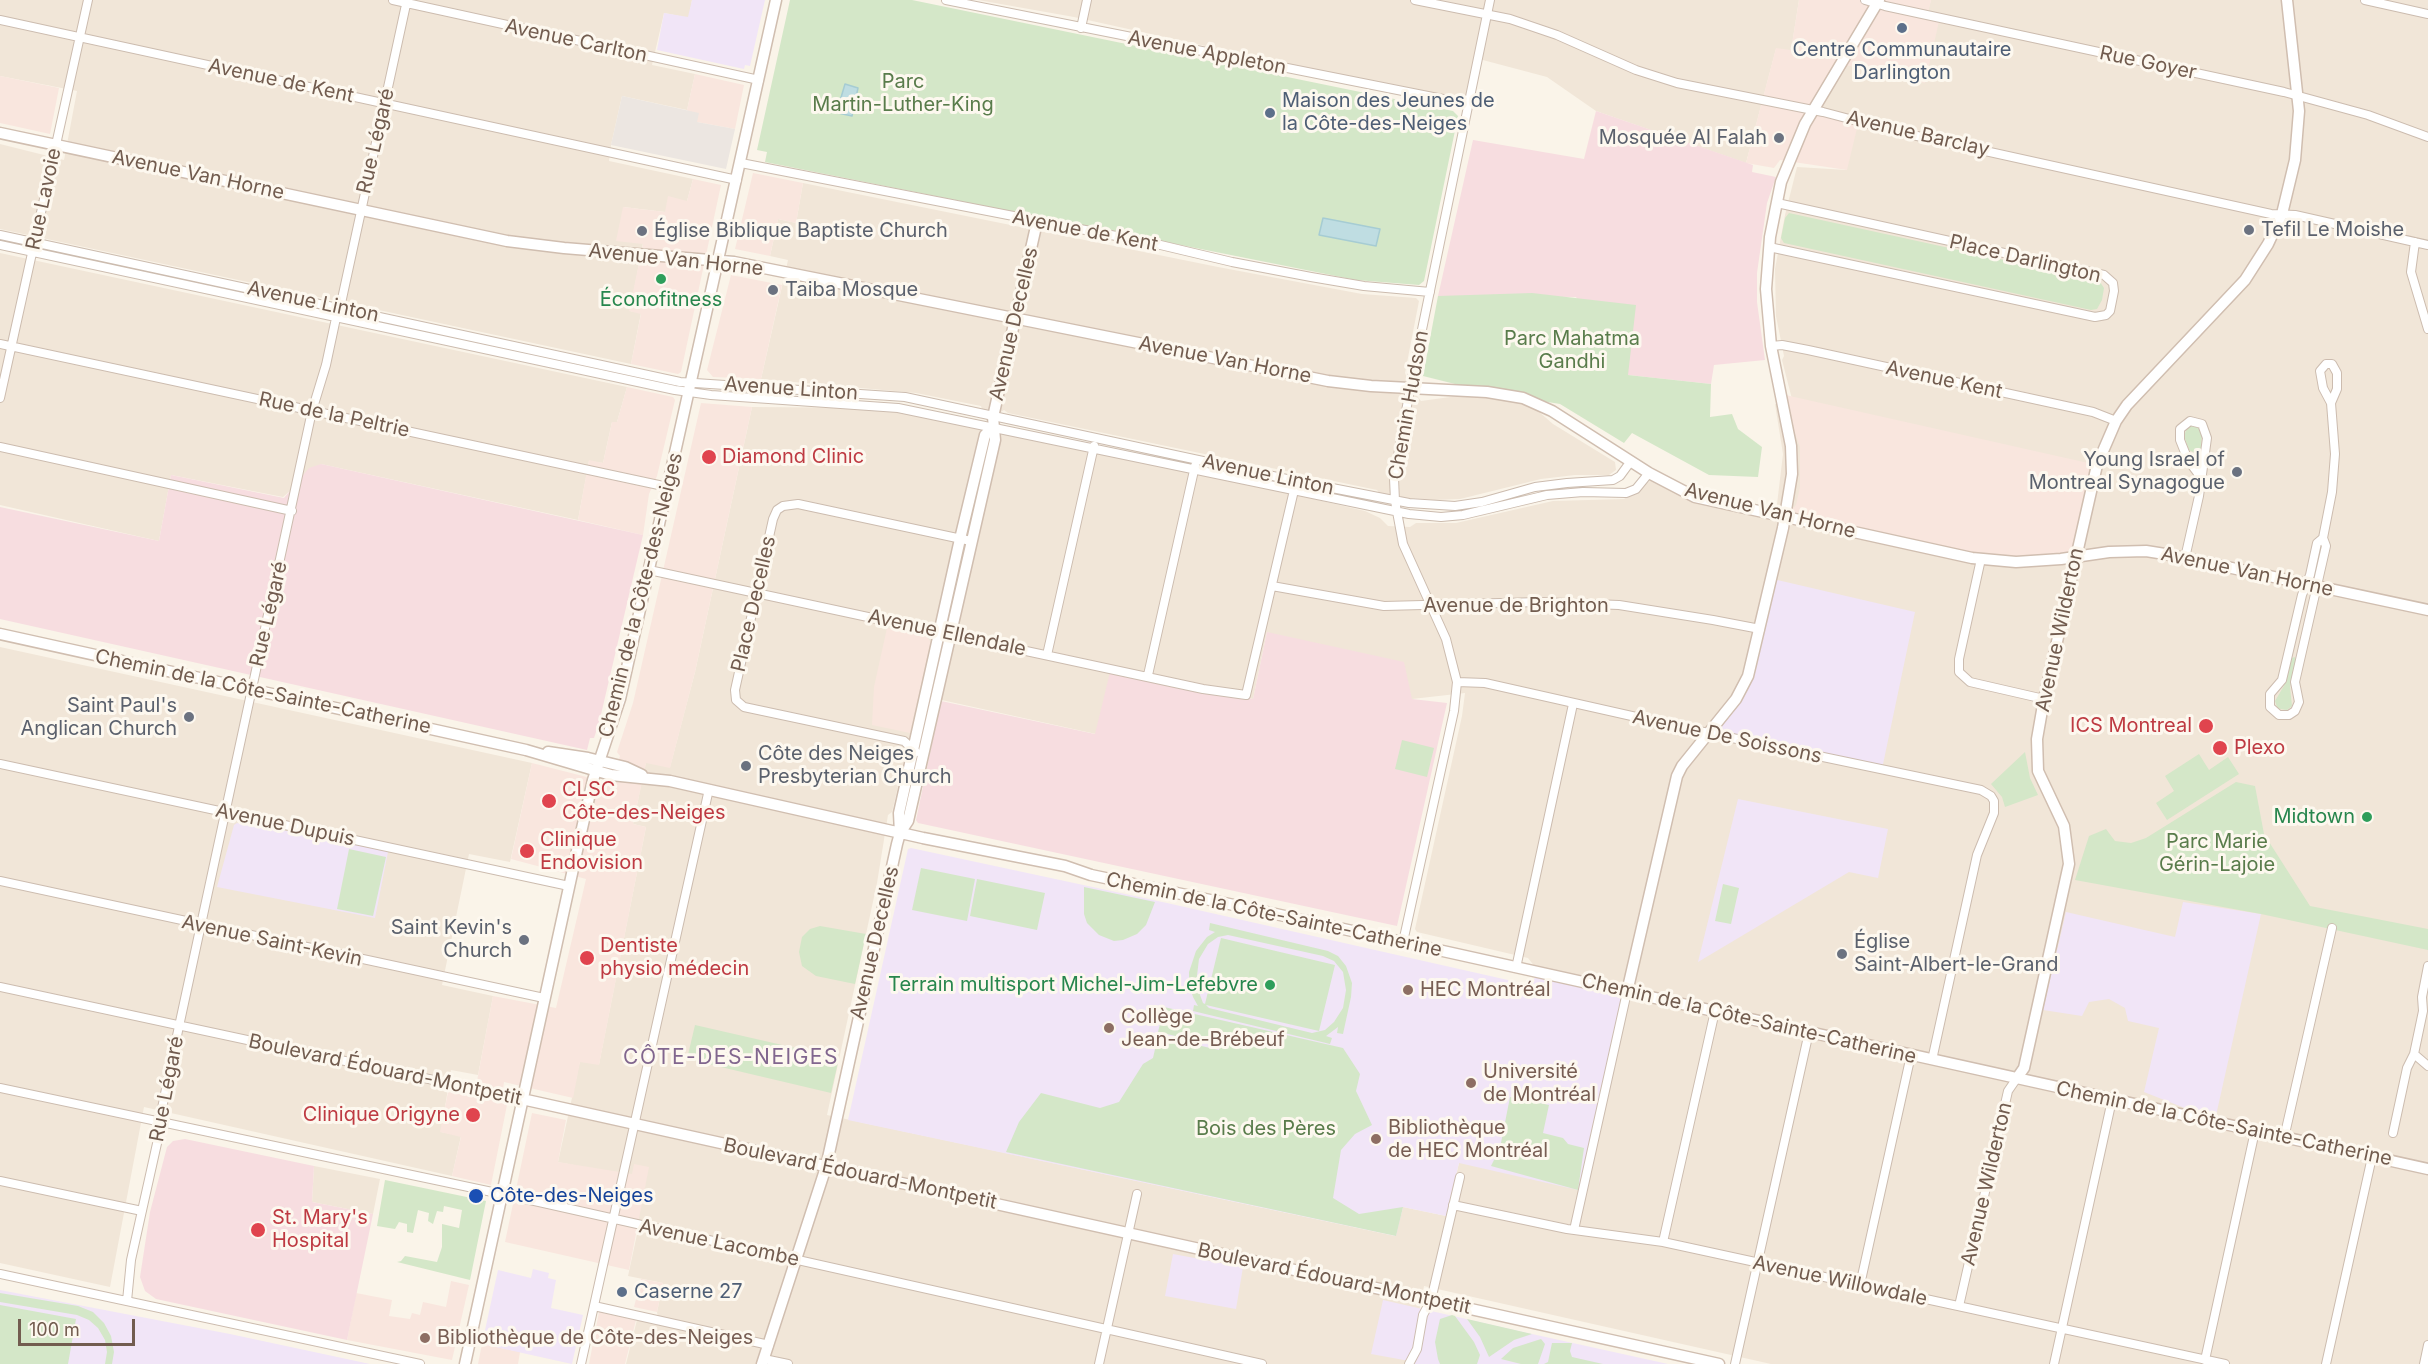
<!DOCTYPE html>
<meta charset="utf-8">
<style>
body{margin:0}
#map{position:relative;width:2428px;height:1364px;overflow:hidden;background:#faf4e9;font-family:Inter,sans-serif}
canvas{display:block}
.scale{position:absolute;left:18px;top:1319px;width:117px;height:27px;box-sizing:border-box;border:3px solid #725c4f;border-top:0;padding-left:8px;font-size:18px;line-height:21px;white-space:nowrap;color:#725c4f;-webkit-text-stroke:4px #fdf8ef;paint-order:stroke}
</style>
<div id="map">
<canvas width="2428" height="1364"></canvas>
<div class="scale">100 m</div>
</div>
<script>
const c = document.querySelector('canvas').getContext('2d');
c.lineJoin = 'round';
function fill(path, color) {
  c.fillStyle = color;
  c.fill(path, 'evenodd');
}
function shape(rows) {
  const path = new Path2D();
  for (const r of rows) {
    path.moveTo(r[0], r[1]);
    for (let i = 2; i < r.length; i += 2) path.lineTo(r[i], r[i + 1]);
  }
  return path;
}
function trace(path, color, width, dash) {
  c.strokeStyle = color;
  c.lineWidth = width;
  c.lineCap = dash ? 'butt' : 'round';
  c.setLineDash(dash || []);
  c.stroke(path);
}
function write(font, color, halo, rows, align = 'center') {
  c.font = font + ' Inter,sans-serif';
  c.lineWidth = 6;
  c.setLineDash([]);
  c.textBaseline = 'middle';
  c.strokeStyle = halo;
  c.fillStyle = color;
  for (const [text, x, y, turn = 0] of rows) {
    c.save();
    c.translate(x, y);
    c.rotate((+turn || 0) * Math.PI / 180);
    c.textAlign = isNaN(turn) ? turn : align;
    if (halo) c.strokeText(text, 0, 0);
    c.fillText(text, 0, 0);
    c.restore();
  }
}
fill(shape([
 [0,0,692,0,689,18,664,13,652,65,695,74,687,110,622,96,611,145,609,161,693,179,687,201,665,212,623,207,643,243,630,311,641,313,631,364,0,229,0,144,64,160,77,91,0,76],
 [978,0,1799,0,1791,51,1776,49,1746,163,1596,111,1547,77,1479,59,1468,104,1074,17],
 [1931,0,2428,0,2428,1364,1771,1364,1424,1286,1409,1364,626,1364,638,1316,658,1319,657,1312,663,1283,628,1276,639,1225,583,1167,558,1162,580,1061,599,1064,646,827,633,824,646,762,670,767,695,672,752,407,898,408,1194,471,1365,511,1380,518,1388,526,1410,527,1416,523,1456,523,1553,501,1624,499,1654,478,1695,502,1775,521,1783,454,1775,404,1793,403,1782,360,1784,356,1776,316,1775,269,1785,215,1797,167,1847,170,1813,110,1841,64,1927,14],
 [1267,632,1412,699,1465,693,1462,716,1415,929,1417,932,1528,958,1539,972,1459,1163,1446,1216,1403,1207,1395,1236,827,1115,877,883,888,815,892,812,919,695,1096,734,1203,689,1253,699],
 [803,183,1218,267,1362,294,1416,298,1419,301,1405,373,1411,388,1421,401,1487,392,1523,398,1553,424,1615,462,1616,470,1609,475,1575,475,1541,479,1460,499,1435,500,1412,498,1406,503,1384,499,1377,490,1008,413,1004,410,993,417,984,415,981,406,916,393,761,379,788,260,770,256,778,219,796,223],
 [0,253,627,387,617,422,612,422,603,463,589,461,578,520,321,464,283,497,171,475,159,541,0,505],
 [0,647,532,763,510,862,469,854,442,985,493,996,478,1075,451,1070,441,1132,461,1136,452,1176,144,1107,110,1287,0,1263],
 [314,1166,380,1179,373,1214,312,1202]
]), '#f1e6d8');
fill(shape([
 [1799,0,1931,0,1928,14,1940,17,1925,83,1841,64,1813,109,1859,120,1847,170,1780,160,1774,168,1746,163,1776,48,1791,50],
 [695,74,744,85,735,129,697,122,687,110],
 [0,76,59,88,50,134,0,123],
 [753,173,803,183,796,223,778,219,770,256,735,249],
 [693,179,721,185,681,372,678,374,631,364,641,314,629,311,643,244,616,241,623,207,665,212,668,196,687,201],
 [731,275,782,285,761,379,713,377,707,370],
 [627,387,673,397,675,400,657,476,649,494,643,535,578,520,589,460,603,463,612,422,617,422],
 [1781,394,2097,465,2075,557,2016,562,1785,517,1796,505,1800,487,1800,447],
 [701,403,752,407,695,672,670,768,646,763,633,824,646,827,599,1065,580,1062,573,1098,504,1082,501,1103,507,1105,491,1185,452,1176,461,1137,440,1132,448,1092,474,1097,493,996,556,1008,586,879,511,859,532,763,610,783,620,756,617,752,633,703],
 [887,628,927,637,931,642,910,733,872,725,874,687],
 [532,1113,566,1120,558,1162,632,1174,634,1164,649,1167,629,1270,505,1242],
 [641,1279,663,1283,657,1312,634,1307],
 [451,1281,469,1285,452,1360,347,1340,356,1293,392,1300,389,1316,410,1319,412,1313,420,1315,423,1302,446,1307],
 [599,1312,636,1320,625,1364,589,1364],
 [482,1344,520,1352,518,1364,478,1364]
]), '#f9e6de');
fill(shape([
 [622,96,699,113,697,122,735,129,726,169,611,145]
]), '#ece6e1');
fill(shape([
 [692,0,765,0,750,66,745,65,744,69,657,50,664,13,688,17],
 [1773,579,1915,612,1882,769,1711,733,1735,704],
 [1738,799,1888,829,1878,878,1849,872,1698,962],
 [237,823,389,847,375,918,217,887,234,825],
 [911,848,1167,903,1530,985,1539,972,1627,992,1578,1190,1459,1163,1446,1216,1403,1207,1396,1236,848,1120,908,849],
 [2183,902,2261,914,2215,1120,2144,1092,2159,1028,2128,1021,2125,1008,2109,999,2089,1002,2082,1016,2043,1010,2066,912,2175,937],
 [1173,1254,1243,1267,1236,1309,1165,1296],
 [533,1269,549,1273,548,1278,556,1280,551,1308,583,1315,572,1364,482,1344,498,1270,531,1278],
 [0,1290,230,1334,370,1364,0,1364],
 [1383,1300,1532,1334,1668,1364,1414,1364,1415,1362,1371,1354]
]), '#f1e5f7');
fill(shape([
 [1596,111,1753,165,1752,172,1776,177,1767,203,1757,273,1757,302,1765,360,1714,365,1711,384,1628,375,1576,297,1438,296,1473,140,1584,159],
 [321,464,643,535,599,723,594,738,590,738,587,750,0,619,0,507,159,541,171,475,284,498,309,468],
 [1267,632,1404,662,1412,699,1447,703,1397,926,918,823,916,820,941,701,1095,734,1111,668,1253,699],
 [185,1139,314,1166,312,1202,373,1214,347,1340,156,1299,145,1291,140,1277,150,1212,167,1147,173,1141]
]), '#f7dde0');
fill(shape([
 [790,0,912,0,1453,111,1458,116,1424,281,1419,285,1356,280,765,162,767,152,757,150],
 [1789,213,2096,280,2100,282,2104,288,2102,300,2097,309,2091,310,1784,243,1781,238,1785,218],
 [1532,293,1636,305,1628,375,1711,384,1710,417,1732,414,1738,429,1762,447,1758,477,1709,475,1632,433,1624,443,1560,404,1487,392,1423,376,1438,296],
 [2191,425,2199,428,2202,434,2201,448,2195,453,2189,450,2184,436,2187,428],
 [2295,657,2296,660,2290,687,2292,706,2287,710,2280,709,2277,707,2275,701,2285,684,2292,658],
 [1402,740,1434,748,1427,777,1395,769],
 [2025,752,2030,778,2038,795,2005,807,2002,797,1991,784],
 [2199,754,2209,770,2228,757,2239,774,2167,820,2156,803,2174,791,2165,776],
 [2236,782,2255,786,2264,834,2310,906,2428,929,2428,950,2261,914,2075,880,2089,836,2106,829,2115,841,2131,843,2146,838],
 [349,849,386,857,373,916,337,909],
 [921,868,975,879,967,921,912,910],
 [977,879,1045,893,1037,930,970,916],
 [1723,884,1739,888,1731,924,1715,921],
 [1084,887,1155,902,1146,925,1137,934,1123,940,1114,941,1099,935,1087,923,1084,914],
 [1210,923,1328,951,1338,956,1346,966,1352,983,1351,997,1343,1034,1337,1033,1338,1027,1326,1036,1332,1038,1330,1044,1193,1011,1194,1005,1198,1006,1193,997,1189,984,1189,972,1196,951,1207,937,1215,932,1209,930],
 [1228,935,1323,956,1334,961,1343,972,1346,990,1343,1008,1334,1022,1325,1030,1312,1033,1209,1008,1206,1005,1319,1031,1335,965,1221,938,1205,1004,1203,1003,1196,984,1199,959,1208,944,1218,937],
 [820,926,866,934,855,984,816,976,802,966,799,952,802,937,810,929],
 [1164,1007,1343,1048,1360,1074,1356,1091,1372,1125,1355,1134,1341,1150,1333,1198,1359,1214,1403,1207,1396,1236,1006,1152,1019,1122,1041,1093,1100,1108,1119,1102,1143,1064,1153,1058,1158,1036,1219,1050,1219,1046,1158,1032],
 [695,1025,839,1058,831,1093,687,1059],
 [1510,1097,1549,1105,1543,1133,1563,1138,1568,1144,1584,1148,1578,1190,1491,1166,1500,1148],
 [385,1180,486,1201,470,1280,397,1262,401,1261,405,1256,437,1262,442,1247,442,1224,459,1228,462,1210,444,1206,443,1212,437,1211,433,1224,428,1221,429,1213,418,1210,413,1233,407,1232,407,1224,399,1222,395,1229,377,1226],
 [0,1293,78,1306,93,1312,104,1323,111,1336,114,1352,112,1364,105,1364,107,1352,105,1340,98,1328,89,1320,77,1315,0,1302],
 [0,1305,76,1319,68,1364,0,1364],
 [1452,1315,1455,1316,1474,1342,1480,1355,1477,1364,1440,1364,1438,1359,1435,1342,1440,1319],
 [1467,1319,1532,1334,1514,1340,1489,1357,1480,1337],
 [1541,1339,1545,1344,1538,1364,1521,1364,1501,1359,1513,1348],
 [1552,1343,1572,1343,1570,1351,1572,1357,1603,1364,1544,1364,1548,1362]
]), '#d4e7c8');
const water = shape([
 [845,84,858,88,852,116,838,113,837,111,845,84],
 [1323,218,1380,229,1376,246,1319,235,1323,218]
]);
fill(water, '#bfdde2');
trace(water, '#a6ccd3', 1.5);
const street = shape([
 [393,0,759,80],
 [946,0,1468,104],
 [1415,0,1510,19,1557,35,1636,70,1677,83,1823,112,1899,132,2271,214,2295,215,2428,245],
 [1865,0,1885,6,2284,92,2368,115,2428,137],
 [2365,0,2428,14],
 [0,20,737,180],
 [1081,28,1087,0],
 [741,163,1152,243,1232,262,1311,277,1364,286,1430,292],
 [0,235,680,382,905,397,1296,481,1409,503,1455,506,1482,502,1535,487,1567,483,1613,480,1620,476,1631,461],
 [2415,242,2411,272,2428,329],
 [0,245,675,390,711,395,898,408,1409,514,1441,517,1463,515,1547,495,1583,492,1626,493,1636,489,1649,473],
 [1769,247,2095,317,2106,315,2110,311,2114,291,2113,283,2104,275,1777,203],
 [0,344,668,487],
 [1771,346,1782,345,1808,350,2093,412,2116,421],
 [0,398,88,0],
 [0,447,292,511],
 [2323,538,2317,543,2310,575,2302,595,2282,680,2270,694,2270,707,2279,715,2289,715,2295,711,2299,702,2295,682,2326,546,2323,538,2332,492,2335,454,2331,403,2323,388,2320,371,2326,364,2332,364,2337,373,2337,389,2331,403],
 [2185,558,2199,496,2207,438,2202,424,2190,421,2180,429,2180,440,2188,460,2202,479],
 [1981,559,1959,659,1959,672,1970,682,2044,699],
 [649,570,1203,689,1246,695,1295,486],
 [1272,586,1384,606,1540,602,1619,605,1713,620,1760,629],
 [1047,655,1094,446],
 [1148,675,1195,466],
 [1457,682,1485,683,1694,730,1981,790,1991,796,1994,801,1994,813,1977,855,1932,1060],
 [916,752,904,741,744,707,736,700,735,690,773,519,777,510,783,506,798,504,971,541],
 [0,764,569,886],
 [0,881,544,998],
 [1403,942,1454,711,1457,682,1446,639,1403,544,1395,501,1394,478,1412,378,1490,0],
 [1516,968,1573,704],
 [0,987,522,1099],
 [2414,1054,2428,1066],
 [0,1088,530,1200,1262,1364],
 [2393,1133,2407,1068,2414,1054,2423,1011,2422,997,2428,966],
 [2284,1138,2332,928],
 [0,1181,142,1211],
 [1453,1205,1567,1229,1663,1242,2225,1364],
 [1574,1230,1627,992],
 [1663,1242,1715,1011],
 [0,1274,420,1364],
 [1860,1285,1911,1055],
 [127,1301,131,1260,158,1139,161,1113,178,1031,312,411,326,365,336,318,340,308,407,0],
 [594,1306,769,1345],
 [1959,1306,2008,1091,2017,1078],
 [764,1359,788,1364],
 [2205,1360,2255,1131],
 [581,1364,709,789],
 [1099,1364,1137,1194],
 [1409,1364,1417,1349,1423,1315,1431,1300,1460,1177],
 [1735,1364,1809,1032],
 [2054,1364,2112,1100],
 [2326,1364,2372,1157],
 [2424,1364,2428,1345]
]);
const secondary = shape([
 [0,133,507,241,564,248,734,262,1328,381,1371,386,1487,392,1523,398,1552,411,1649,473,1695,497,1972,558,2016,562,2061,559,2109,552,2146,551,2171,555,2428,610],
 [0,634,526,750,611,775,670,781,923,838,1065,866,1091,875,1253,909,2428,1169],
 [548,752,588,758,625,767,642,775],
 [900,833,899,813,960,539,985,435,993,427],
 [1627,992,1677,776,1682,766,1736,699,1748,676,1783,528,1792,474,1791,446,1771,346,1766,289,1770,237,1781,182,1805,124,1879,0],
 [2017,1078,2024,1068,2069,864,2064,826,2038,771,2037,739,2044,699,2097,465,2116,421,2127,405,2245,280,2268,244,2282,214,2295,160,2299,111,2287,0],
 [522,1099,1719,1364],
 [465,1364,578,846,593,780,620,699,776,0],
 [762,1364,826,1167,897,844,900,833,908,821,995,440,993,417,1037,222]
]);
trace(street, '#ccbcaf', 10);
trace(secondary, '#d0beb0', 13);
trace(street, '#fff', 8);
trace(secondary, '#fff', 10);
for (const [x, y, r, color] of [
 [1902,28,6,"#5c6f8a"],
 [1270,113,6,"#5c6f8a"],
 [1779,138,6,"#6b7280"],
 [2249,230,6,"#6b7280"],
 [642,231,6,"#6b7280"],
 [661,279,6,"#2e9e5b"],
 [773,290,6,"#6b7280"],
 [709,457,8,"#e0444e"],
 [2237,472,6,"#6b7280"],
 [189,717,6,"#6b7280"],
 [2206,726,8,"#e0444e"],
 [2220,748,8,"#e0444e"],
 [746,766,6,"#6b7280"],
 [549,801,8,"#e0444e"],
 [2367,817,6,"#2e9e5b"],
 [527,851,8,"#e0444e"],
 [524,940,6,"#6b7280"],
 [1842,954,6,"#6b7280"],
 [587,958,8,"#e0444e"],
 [1270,985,6,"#2e9e5b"],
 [1408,990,6,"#8d6e63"],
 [1109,1028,6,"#8d6e63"],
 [1471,1083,6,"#8d6e63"],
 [473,1115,8,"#e0444e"],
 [1376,1139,6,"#8d6e63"],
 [476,1196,8,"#1a4fb4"],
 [258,1230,8,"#e0444e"],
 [622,1292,6,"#5c6f8a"],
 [425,1338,6,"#8d6e63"]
]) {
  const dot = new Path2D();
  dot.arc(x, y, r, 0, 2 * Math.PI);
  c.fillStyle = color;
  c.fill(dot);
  trace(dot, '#fdf8ef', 2);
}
write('20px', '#725c4f', '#fdf8ef', [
 ["Avenue Carlton",576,41,12],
 ["Avenue Appleton",1207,53,11],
 ["Rue Goyer",2148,63,12],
 ["Avenue de Kent",281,81,12],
 ["Avenue Barclay",1918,134,13],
 ["Rue Légaré",376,141,-77],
 ["Avenue Van Horne",198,175,12],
 ["Rue Lavoie",44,199,-78],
 ["Avenue de Kent",1085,231,11],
 ["Place Darlington",2025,259,13],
 ["Avenue Van Horne",676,260,6],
 ["Avenue Linton",313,302,12],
 ["Avenue Decelles",1014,324,-77],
 ["Avenue Van Horne",1225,360,11],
 ["Avenue Kent",1944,380,12],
 ["Avenue Linton",791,389,4],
 ["Chemin Hudson",1409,405,-80],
 ["Rue de la Peltrie",334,415,12],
 ["Avenue Linton",1268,475,12],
 ["Avenue Van Horne",1770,511,14],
 ["Avenue Van Horne",2247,572,12],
 ["Chemin de la Côte-des-Neiges",641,595,-76],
 ["Place Decelles",754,604,-77],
 ["Avenue de Brighton",1516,606],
 ["Rue Légaré",269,614,-77],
 ["Avenue Wilderton",2060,630,-78],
 ["Avenue Ellendale",947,633,12],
 ["Chemin de la Côte-Sainte-Catherine",263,692,12],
 ["Avenue De Soissons",1727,737,12],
 ["Avenue Dupuis",285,825,12],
 ["Chemin de la Côte-Sainte-Catherine",1274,915,12],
 ["Avenue Saint-Kevin",272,941,12],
 ["Avenue Decelles",875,943,-77],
 ["Chemin de la Côte-Sainte-Catherine",1749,1019,13],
 ["Boulevard Édouard-Montpetit",385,1070,12],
 ["Rue Légaré",167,1089,-79],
 ["Chemin de la Côte-Sainte-Catherine",2224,1124,12],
 ["Boulevard Édouard-Montpetit",860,1174,12],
 ["Avenue Wilderton",1987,1184,-77],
 ["Avenue Lacombe",719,1243,12],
 ["Boulevard Édouard-Montpetit",1334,1279,12],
 ["Avenue Willowdale",1840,1281,12]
]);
write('20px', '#4e5e75', '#fdf8ef', [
 ["Centre Communautaire",1902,50,"center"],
 ["Darlington",1902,73,"center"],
 ["Maison des Jeunes de",1282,101],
 ["la Côte-des-Neiges",1282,124],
 ["Caserne 27",634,1292]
], 'left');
write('20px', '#597c4b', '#fdf8ef', [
 ["Parc",903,82],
 ["Martin-Luther-King",903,105],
 ["Parc Mahatma",1572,339],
 ["Gandhi",1572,362],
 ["Parc Marie",2217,842],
 ["Gérin-Lajoie",2217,865],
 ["Bois des Pères",1266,1129]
]);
write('20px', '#5b616d', '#fdf8ef', [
 ["Mosquée Al Falah",1767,138,"right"],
 ["Tefil Le Moishe",2261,230],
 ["Église Biblique Baptiste Church",654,231],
 ["Taiba Mosque",785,290],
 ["Young Israel of",2225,460,"right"],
 ["Montreal Synagogue",2225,483,"right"],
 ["Saint Paul's",177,706,"right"],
 ["Anglican Church",177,729,"right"],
 ["Côte des Neiges",758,754],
 ["Presbyterian Church",758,777],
 ["Saint Kevin's",512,928,"right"],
 ["Church",512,951,"right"],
 ["Église",1854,942],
 ["Saint-Albert-le-Grand",1854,965]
], 'left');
write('20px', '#27864d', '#fdf8ef', [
 ["Éconofitness",661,300,"center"],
 ["Midtown",2355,817],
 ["Terrain multisport Michel-Jim-Lefebvre",1258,985]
], 'right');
write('20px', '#be3a42', '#fdf8ef', [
 ["Diamond Clinic",722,457],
 ["ICS Montreal",2192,726,"right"],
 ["Plexo",2234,748],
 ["CLSC",562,790],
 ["Côte-des-Neiges",562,813],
 ["Clinique",540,840],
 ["Endovision",540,863],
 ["Dentiste",600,946],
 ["physio médecin",600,969],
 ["Clinique Origyne",460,1115,"right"],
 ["St. Mary's",272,1218],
 ["Hospital",272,1241]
], 'left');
write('20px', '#785e54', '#fdf8ef', [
 ["HEC Montréal",1420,990],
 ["Collège",1121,1017],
 ["Jean-de-Brébeuf",1121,1040],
 ["Université",1483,1072],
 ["de Montréal",1483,1095],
 ["Bibliothèque",1388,1128],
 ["de HEC Montréal",1388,1151],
 ["Bibliothèque de Côte-des-Neiges",437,1338]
], 'left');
write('20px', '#164399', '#fdf8ef', [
 ["Côte-des-Neiges",490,1196]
], 'left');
c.letterSpacing = '1.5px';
write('21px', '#81668e', '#fdf8ef', [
 ["CÔTE-DES-NEIGES",731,1058]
]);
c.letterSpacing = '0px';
</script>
